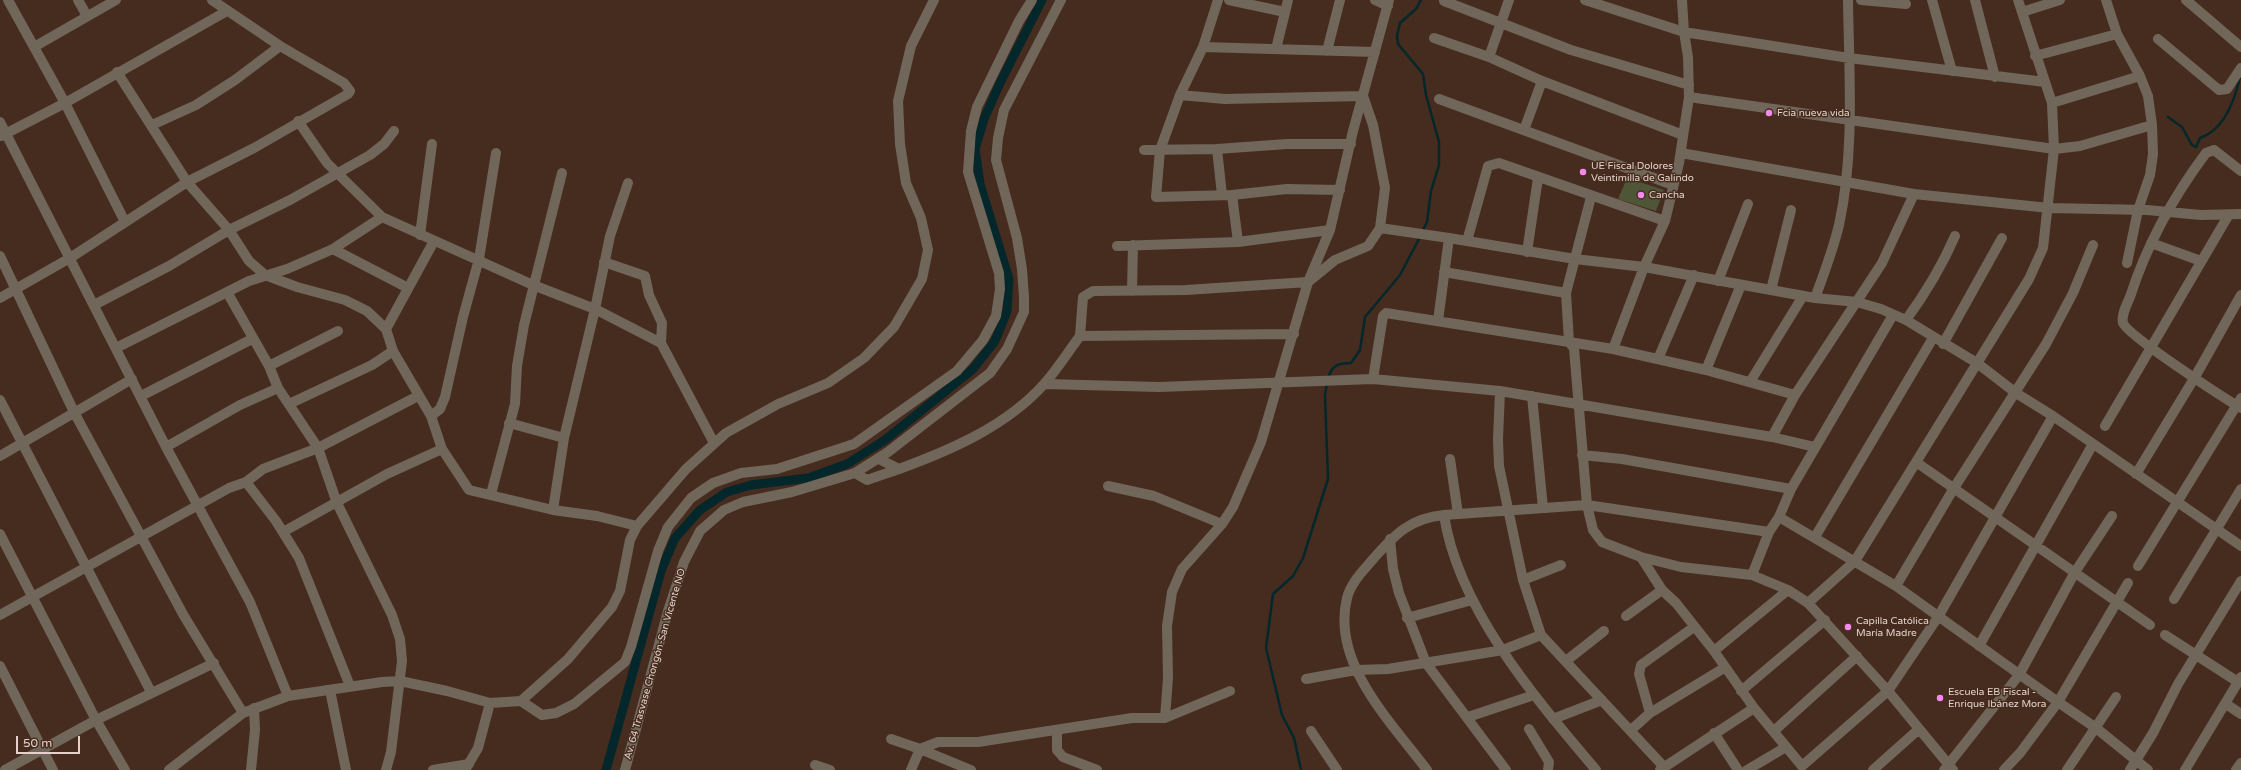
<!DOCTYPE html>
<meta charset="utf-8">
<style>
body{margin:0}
#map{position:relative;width:2241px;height:770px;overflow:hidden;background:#462c1e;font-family:"Varela Round",sans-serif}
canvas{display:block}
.scale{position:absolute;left:16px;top:736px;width:64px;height:18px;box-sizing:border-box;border:2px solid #e4d2ca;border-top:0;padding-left:5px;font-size:12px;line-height:14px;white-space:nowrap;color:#e4d2ca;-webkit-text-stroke:3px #462c1e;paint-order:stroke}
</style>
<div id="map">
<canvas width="2241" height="770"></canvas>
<div class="scale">50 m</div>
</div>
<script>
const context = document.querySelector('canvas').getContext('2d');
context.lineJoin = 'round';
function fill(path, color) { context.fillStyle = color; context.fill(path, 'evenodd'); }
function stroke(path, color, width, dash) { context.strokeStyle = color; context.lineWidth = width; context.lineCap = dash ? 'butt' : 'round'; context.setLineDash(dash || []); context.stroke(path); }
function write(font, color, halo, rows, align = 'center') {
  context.font = font + ' "Varela Round",sans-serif'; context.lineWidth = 3; context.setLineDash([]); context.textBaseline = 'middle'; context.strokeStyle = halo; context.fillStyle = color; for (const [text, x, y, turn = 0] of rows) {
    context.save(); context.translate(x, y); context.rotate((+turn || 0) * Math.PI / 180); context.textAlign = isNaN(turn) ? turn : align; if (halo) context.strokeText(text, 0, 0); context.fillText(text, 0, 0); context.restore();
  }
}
const green = new Path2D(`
 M1627 178 1664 190 1656 211 1618 199Z`);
const stream = new Path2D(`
 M1421 0 1416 9 1400 23 1397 36 1398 44 1423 74 1426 95 1439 142V165L1431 191 1427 222 1422 232
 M2168 117 2182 127 2192 145 2196 147 2200 138C2224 130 2235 99 2240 77
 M1328 378C1332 365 1339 363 1351 363L1360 350 1365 317 1400 275 1420 237
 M1301 770 1294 738 1282 715 1266 648 1273 594 1293 576 1303 558 1328 479 1325 395 1327 383`);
const canal = new Path2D(`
 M606 770 661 571 675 538 700 510 727 492 751 485 808 478 847 464 885 440 973 369 995 341 1007 311 1009 279 980 184 975 149 984 119 1000 83 1042 0`);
const minor = new Path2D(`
 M8 0 65 103 125 222
 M78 0 87 16
 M934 0 911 46 898 101 900 144 906 183 921 218 928 250 922 279 894 327 864 358 828 383 778 404 726 433 686 469 637 526 630 540 620 591 612 607 568 659 521 701 542 715 556 713 574 704 625 662 631 647 658 551 668 527 691 498 713 483 741 473 777 469 854 444 957 371 983 340 996 316 1000 289 999 273 968 172 971 131 977 107 1019 21 1032 0
 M1218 0 1203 47 1180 95 1160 150 1156 197 1232 195 1287 189 1340 190
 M1229 0 1285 12
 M1375 0 1388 6
 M1585 0 1684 32 1849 58 2045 82
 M1861 0 1906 4
 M1932 0 1952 71
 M1975 0 1995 77
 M2106 0 2117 34 2140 76 2148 96 2152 125 2153 154 2150 175 2138 210 2127 263
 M2186 0 2241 47
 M1444 1 1571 50 1689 85
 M2022 12 2060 0
 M1434 38 1489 57 1542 81 1683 135
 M2158 39 2219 90 2227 89 2241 68
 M34 47 116 0
 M1203 47 1375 52
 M1276 49 1288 0
 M1327 51 1340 0
 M2035 56 2117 34
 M1489 57 1509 0
 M117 72 187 182 229 230 249 261 265 275 297 287 345 300 367 311 386 329 393 351 431 416 442 449 469 490 553 510 597 516 637 526
 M1689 97 2054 149 2080 146 2152 125
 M1439 99 1673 185
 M2052 103 2140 76
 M298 121 327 163 382 217 533 285 595 309 661 343 714 443
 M0 122 166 447 250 602 288 696
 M152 125 196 105 235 80 280 46
 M1524 130 1542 81
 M1 136 65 103 227 11
 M1217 149 1222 195
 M1144 150 1217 149 1287 144H1351
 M1681 153 1914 194 2049 208 2147 210 2201 215 2241 214
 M2241 171 2214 150 2206 153C2173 197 2147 244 2130 297 2127 304 2121 315 2123 323 2127 335 2224 398 2241 408
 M1232 195 1238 242
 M1591 197 1566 293 1569 342 1574 348 1587 505 1593 530 1602 542 1641 557 1681 567 1752 575 1788 590 1808 603 1888 691 1953 770
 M1380 228 1449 238
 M420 235 432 144
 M1467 241 1488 166 1499 163 1665 221
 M2151 243 2201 261
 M1117 246 1238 242 1330 230
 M333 249 408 288
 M1527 252 1538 178
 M0 256 74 412 184 616 243 713
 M604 262 645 276 649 295 662 323 661 343
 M1444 272 1566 293
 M1718 281 1748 204
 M1771 290 1791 210
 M1132 291 1133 245
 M227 292 269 366 278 388 318 448 337 503 392 615 400 639 402 661 391 752 386 770
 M0 298 70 258 187 182 254 148 348 94 350 91 344 83 280 46 212 0
 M1815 298C1824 274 1833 250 1839 225 1855 152 1849 74 1848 0
 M94 305 169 266 229 230 290 200 370 155 384 144 394 131
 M1906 320C1925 294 1942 266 1955 236
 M1438 321 1449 238 1575 259 1644 267 1815 298 1857 302 1881 309 1906 320 1977 363 2016 393 2053 416 2241 546
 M386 329 434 241
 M1080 336 1083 297 1093 291 1186 290 1308 282 1335 260 1368 246 1380 228 1385 188 1373 125 1363 96 1225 99 1180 95
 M1943 344 2002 238
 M116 348 249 281 287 269 333 249 382 217
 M1613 349 1644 267 1665 221 1679 163 1689 97 1688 57 1684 32 1682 0
 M1658 359 1694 275
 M269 366 338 331
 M1706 370 1741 285
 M1373 379 1383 316 1386 313 1613 349 1706 370 1795 395
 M1750 382 1803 296
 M1045 384 1159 387 1373 379 1500 391 1772 437 1815 447
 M1500 391 1498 439 1499 466 1523 580 1541 635 1664 767
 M141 396 252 339
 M1532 396 1543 508
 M0 400 151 692
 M289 404 372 365 393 351
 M431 416 440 409 445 397 463 317 479 259 496 153
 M509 423 564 438
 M2105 426 2228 216
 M1772 437 1795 395 1882 263 1914 194
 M166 447 240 405 278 388
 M1582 455 1622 459 1791 489
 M0 456 132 379
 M879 459 899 469C951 450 1007 426 1045 383 1058 368 1068 352 1080 336L1294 334
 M1450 459 1458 514
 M1916 462 2150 625
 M855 473 867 480 899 469
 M2136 474 2195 377 2241 295
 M246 482 276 521 299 558 350 686
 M1108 486 1154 496 1222 524
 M491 494 515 404 517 366 524 325 562 173
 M553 510 564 438 595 309 610 236 628 183
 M1444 515 1587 505 1769 532
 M1779 517 1896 586 2058 702 2128 583
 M283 532 387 474 442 449
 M0 534 96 720 125 770
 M1815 537 1933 338
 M1390 539 1393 569 1399 593 1426 663 1506 770
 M1641 557 1662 590 1676 603 1714 651 1754 708 1802 766 1888 691 1938 617 2053 416
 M2138 566 2241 398
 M1752 575 1769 532 1779 517 1791 489 1893 315
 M1523 580 1561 565
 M1896 586 1954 488 2046 344 2073 293 2093 245
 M2174 599 2241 489
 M1808 603 1855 561 2029 279 2043 248 2054 149 2052 103 2018 0
 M0 615 229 488 246 482 263 469 318 448 418 396
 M1626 616 1662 590
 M1407 618 1472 600
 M2165 635 2238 682
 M1979 646 2093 444
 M1714 651 1788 590
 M1566 661 1604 631
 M0 666 53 770
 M1306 679 1356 670 1388 669 1503 650 1541 635
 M330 690 346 770
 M1741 691 1825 620
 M2226 704 2241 714
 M1650 713 1639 674 1641 665 1694 627
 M1468 717 1534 695
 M1165 718 1168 678 1167 626 1172 592 1182 569 1222 524 1233 507 1261 442 1308 282 1330 230 1353 131 1389 0
 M1553 719 1602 700
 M1529 729 1549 762 1548 770
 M1057 730V750L1063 757 1097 770
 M1631 730 1650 713 1724 668
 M1775 730 1857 656
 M1311 731 1337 770
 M1714 733 1738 770
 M891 739 920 749 938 742H978L1132 718H1165L1230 691
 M815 765 830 770
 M5 770 96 720 214 663
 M169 770 243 713 288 696 382 682 400 681 447 691 490 703 521 701
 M251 770 255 730 254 708
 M433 770 469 764
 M465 770 478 748 490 703
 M625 770 668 611 684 562 700 531 724 510 743 502 792 492 855 473 888 452 990 373 1007 349 1024 312V297L1022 269 1017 238 996 160 998 138 1004 110 1061 0
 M911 770 920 749 971 770
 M1427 770C1391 722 1331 663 1347 598 1351 582 1364 570 1374 558 1395 534 1411 518 1444 515 1458 609 1536 699 1596 770
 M1660 770 1754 708
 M1747 770 1786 747
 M1873 770 1919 729
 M1944 770 2019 675 2075 572 2112 516
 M2004 770 2020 753 2058 702 2096 728 2148 770
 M2067 770 2116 697
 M2130 770 2153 733 2178 684 2241 581
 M2185 770 2241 677
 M2236 770 2241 763`);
const markers = [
 [1769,113,4,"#f589ef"],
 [1583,172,4,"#f589ef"],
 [1641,195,4,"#f589ef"],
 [1848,627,4,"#f589ef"],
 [1940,698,4,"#f589ef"]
];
const poiNames = [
 ["Fcia nueva vida",1777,113],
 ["UE Fiscal Dolores",1591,166],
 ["Veintimilla de Galindo",1591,178],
 ["Cancha",1649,195],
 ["Capilla Católica",1856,621],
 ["María Madre",1856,633],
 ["Escuela EB Fiscal -",1948,692],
 ["Enrique Ibánez Mora",1948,704]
];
const streetNames = [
 ["Av. 64 Trasvase Chongón-San Vicente NO",655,664,-74]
];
fill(green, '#4f5637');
stroke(stream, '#03272a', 2.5);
stroke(canal, '#03272a', 9);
stroke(minor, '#71665a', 10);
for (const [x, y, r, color] of markers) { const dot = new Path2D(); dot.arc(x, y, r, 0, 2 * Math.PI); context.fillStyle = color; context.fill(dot); stroke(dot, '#462c1e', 1.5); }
write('10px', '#e4d2ca', '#462c1e', poiNames, 'left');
write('10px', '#e4d2ca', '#462c1e', streetNames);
</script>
